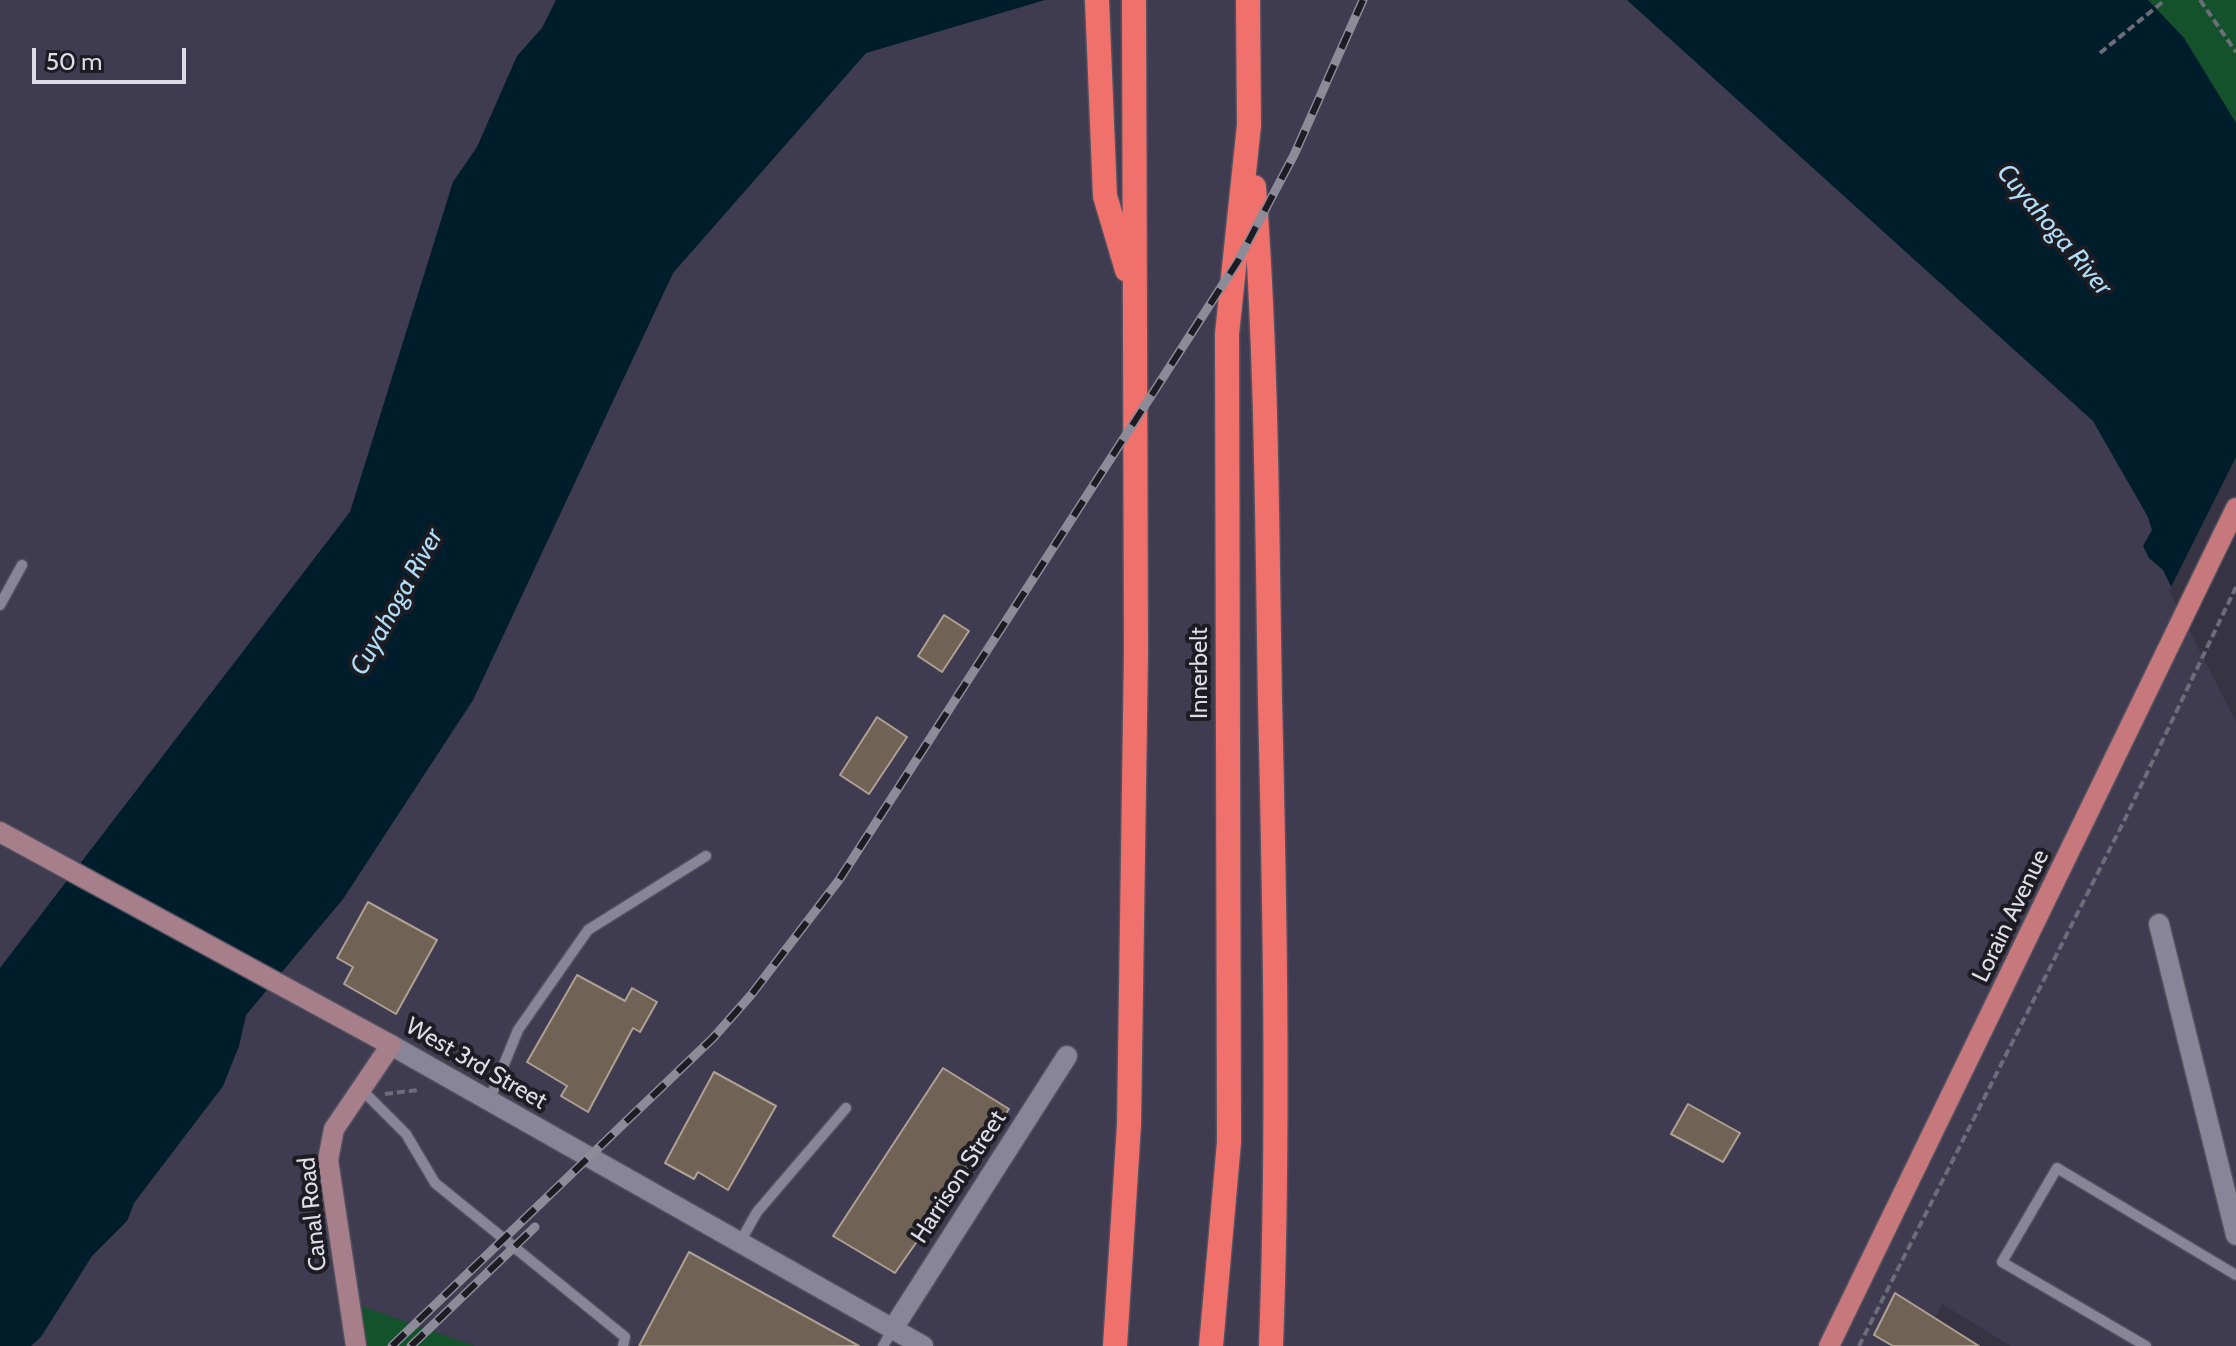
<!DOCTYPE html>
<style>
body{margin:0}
#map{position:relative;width:2236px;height:1346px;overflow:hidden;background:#363443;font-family:Cabin,sans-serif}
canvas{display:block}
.scale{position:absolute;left:32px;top:48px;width:154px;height:36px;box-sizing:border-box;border:4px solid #dedde7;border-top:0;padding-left:10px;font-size:24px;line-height:28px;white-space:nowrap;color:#dedde7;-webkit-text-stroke:6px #1d1c23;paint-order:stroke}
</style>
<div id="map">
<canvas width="2236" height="1346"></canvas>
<div class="scale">50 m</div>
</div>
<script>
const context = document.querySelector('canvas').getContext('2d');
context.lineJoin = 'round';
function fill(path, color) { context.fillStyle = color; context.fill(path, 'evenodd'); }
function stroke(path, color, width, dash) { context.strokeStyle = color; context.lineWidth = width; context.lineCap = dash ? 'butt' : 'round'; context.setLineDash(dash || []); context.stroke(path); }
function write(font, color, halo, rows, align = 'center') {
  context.font = font + ' Cabin,sans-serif'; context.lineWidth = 8; context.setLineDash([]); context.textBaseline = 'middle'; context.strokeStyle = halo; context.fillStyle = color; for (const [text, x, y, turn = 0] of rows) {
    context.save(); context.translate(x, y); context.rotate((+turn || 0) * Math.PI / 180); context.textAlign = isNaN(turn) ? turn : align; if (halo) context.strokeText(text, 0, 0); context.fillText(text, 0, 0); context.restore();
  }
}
const built = new Path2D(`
 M0 0H556L542 28 517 56 477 147 453 182 350 512 0 968Z
 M1045 0H1627L2093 421 2148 517 2152 530 2149 558 2163 570 2236 718V1346H2011L1942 1304 1920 1346H475L349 1302 356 1346H31L41 1336 92 1256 127 1221 134 1203 223 1086 239 1046 246 1015 343 899 473 700 673 273 866 53Z`);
const green = new Path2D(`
 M2148 0H2236V123L2184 38Z
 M349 1302 475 1346H356Z`);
const water = new Path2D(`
 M556 0H1045L866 53 673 273 473 700 343 899 246 1015 239 1046 223 1086 134 1203 127 1221 92 1256 41 1337 31 1346H0V968L350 512 453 182 477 147 517 56 542 28Z
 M1627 0H2148L2184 38 2236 123V718L2163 570 2149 558 2143 546 2152 530 2148 517 2093 421Z`);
const pier = new Path2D(`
 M2236 457V722L2169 591Z`);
const building = new Path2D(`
 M944 615 969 631 942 672 918 656Z
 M877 717 907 737 869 794 840 775Z
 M368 902 437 940 396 1014 344 984 353 967 337 958Z
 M577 975 625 1001 632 988 657 1002 640 1032 633 1028 588 1112 561 1096 567 1086 527 1062Z
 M943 1068 1009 1109 895 1273 833 1236Z
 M714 1072 776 1106 728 1190 698 1172 694 1179 665 1163Z
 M1688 1104 1740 1133 1723 1162 1671 1134Z
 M689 1252 859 1346H639Z
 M1895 1293 1979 1346H1893L1874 1335Z`);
const path = new Path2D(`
 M2200 0 2236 52
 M2100 53 2165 0
 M385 1094 418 1090
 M1859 1346 2124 821 2236 587`);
const lane = new Path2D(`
 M0 605 22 565
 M361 1089 406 1134 435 1183 625 1337 623 1346
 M489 1101 518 1030 588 930 706 856
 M740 1242 757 1212 846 1108
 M883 1346 893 1329
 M2146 1346 2002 1262 2057 1168 2236 1275`);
const street = new Path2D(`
 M2159 924 2236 1235
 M391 1045 923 1346
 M894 1327 1067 1056`);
const secondary = new Path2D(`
 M0 832 391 1045 334 1129 328 1160 356 1346`);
const primary = new Path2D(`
 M1829 1346 2236 508`);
const highway = new Path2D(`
 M1097 0 1105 196 1127 270
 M1254 187C1267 358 1267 529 1270 700 1275 915 1279 1131 1271 1346
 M1115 1346 1129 1125 1136 652 1134 0
 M1211 1346 1229 1142 1227 334 1249 125 1248 0`);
const rail = new Path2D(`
 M392 1346 713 1038 751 995 839 880 1238 261 1294 155 1363 0
 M411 1346 535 1227`);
const streetNames = [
 ["Innerbelt",1200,673,-90],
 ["Lorain Avenue",2011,916,-64],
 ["West 3rd Street",476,1064,30],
 ["Harrison Street",959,1177,-57],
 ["Canal Road",313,1214,-96]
];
const waterNames = [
 ["Cuyahoga River",2054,230,50],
 ["Cuyahoga River",397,602,-61]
];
fill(built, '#3f3c51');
fill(green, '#14522b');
fill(water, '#001d2c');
fill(pier, '#363443');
fill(building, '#706356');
stroke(building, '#aea092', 2);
stroke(lane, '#53515e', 13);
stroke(street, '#53515e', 23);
stroke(secondary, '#53515e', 23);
stroke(primary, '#53515e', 23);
stroke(highway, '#53515e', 27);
stroke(path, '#6d6c79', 4, [8, 4]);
stroke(lane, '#878597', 10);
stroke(street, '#878597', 20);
stroke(secondary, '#a67f8a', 20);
stroke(primary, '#c6787d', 20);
stroke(highway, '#f0706b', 24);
stroke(rail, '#8d8b98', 9);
stroke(rail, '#1d1c23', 6, [18]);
write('24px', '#dedde7', '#1d1c23', streetNames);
write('italic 26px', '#afdcf7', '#1d1c23', waterNames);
</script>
